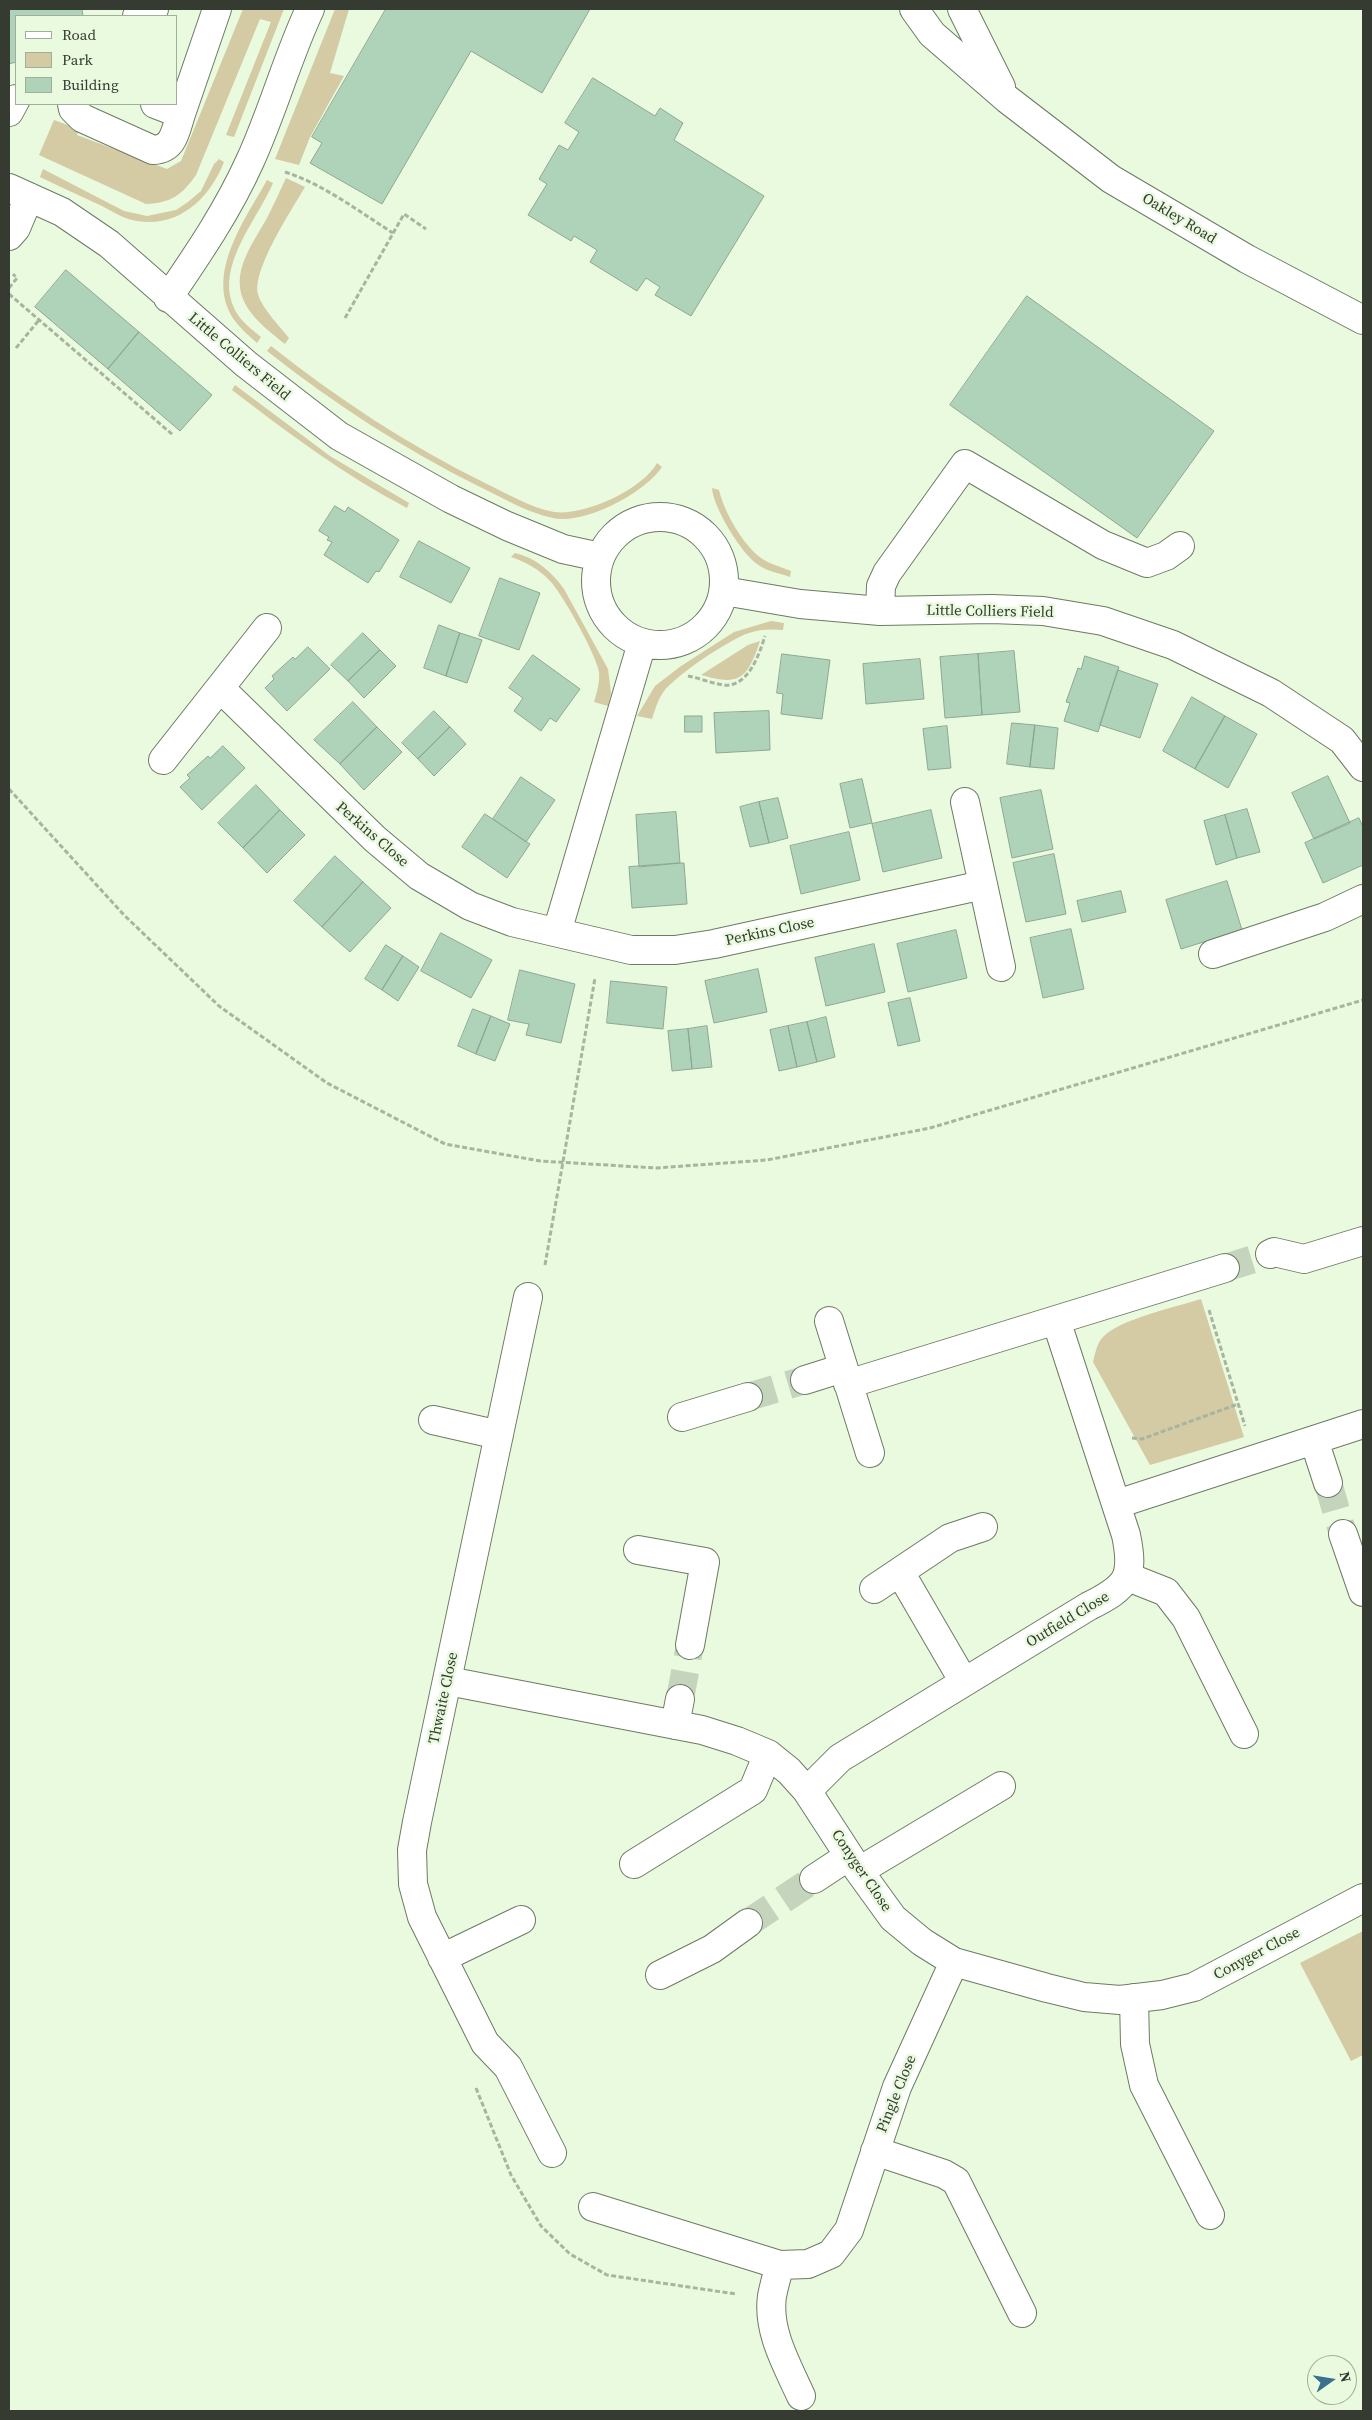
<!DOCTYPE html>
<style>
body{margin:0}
#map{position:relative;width:1372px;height:2420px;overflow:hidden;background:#e9fadf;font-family:"Source Serif 4",serif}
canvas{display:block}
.frame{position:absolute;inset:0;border:10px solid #353b31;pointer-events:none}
.legend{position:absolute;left:15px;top:15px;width:162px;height:90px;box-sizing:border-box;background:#e9fadf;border:1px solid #a1ae99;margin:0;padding:6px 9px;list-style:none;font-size:15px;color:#353b31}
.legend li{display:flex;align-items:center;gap:10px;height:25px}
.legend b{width:25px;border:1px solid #a1ae99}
.north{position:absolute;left:1307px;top:2355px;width:50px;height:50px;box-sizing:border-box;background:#e9fadf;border:1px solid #a1ae99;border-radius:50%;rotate:77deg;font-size:14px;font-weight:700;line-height:20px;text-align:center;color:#353b31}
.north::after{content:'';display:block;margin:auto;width:18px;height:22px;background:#3a718c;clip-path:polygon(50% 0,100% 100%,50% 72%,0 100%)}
</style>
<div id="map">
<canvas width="1372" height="2420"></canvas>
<div class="frame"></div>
<ul class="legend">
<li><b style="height:6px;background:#fff"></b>Road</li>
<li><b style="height:14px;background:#d4caa4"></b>Park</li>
<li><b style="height:14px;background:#aed3b8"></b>Building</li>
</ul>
<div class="north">N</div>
</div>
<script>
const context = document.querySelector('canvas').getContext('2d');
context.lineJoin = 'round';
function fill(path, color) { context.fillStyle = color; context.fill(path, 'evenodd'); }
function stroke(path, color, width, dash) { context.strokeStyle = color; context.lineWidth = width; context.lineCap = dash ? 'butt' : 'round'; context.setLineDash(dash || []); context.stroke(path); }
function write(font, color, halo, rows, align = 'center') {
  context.font = font + ' "Source Serif 4",serif'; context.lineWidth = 5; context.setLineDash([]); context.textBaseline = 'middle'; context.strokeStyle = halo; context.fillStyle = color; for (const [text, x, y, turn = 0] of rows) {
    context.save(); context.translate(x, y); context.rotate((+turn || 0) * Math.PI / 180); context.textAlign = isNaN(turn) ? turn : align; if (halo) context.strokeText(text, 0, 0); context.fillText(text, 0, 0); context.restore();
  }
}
const green = new Path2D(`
 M243 9H284L234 137 226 135 271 22 260 19 196 175C182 195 171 203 146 204L39 155 54 120 79 129 77 135 167 169 181 161Z
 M335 9H349L330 73 344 76 310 137 299 165 275 159Z
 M219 159 224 162C210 198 179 228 137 221 124 219 113 212 102 206 81 196 60 187 40 177L43 169 124 211 147 216 176 210 188 202 201 191 214 164Z
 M286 178 305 187C292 209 252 270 258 294 261 307 281 328 289 338L285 344C271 333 250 317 243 299 231 269 255 241 268 216 274 204 280 191 286 178Z
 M267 180 273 183C256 223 207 275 241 319 247 326 254 331 261 337L257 343C249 336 241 329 235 321 203 276 245 220 267 180Z
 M271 346C338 399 408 445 485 483 506 493 531 508 554 512 584 516 642 490 657 463L662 467C645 493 584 525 553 518 528 513 503 498 480 487 404 449 334 404 267 351Z
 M235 385 330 456 409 503 407 508C344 475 288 433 232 390Z
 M712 488 719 490C724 511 740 539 756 554 765 563 779 566 791 571L790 577C779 573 766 571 757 564 741 553 713 507 712 488Z
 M515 553C536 558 552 572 564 589L608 669 611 693 608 706 594 702C597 692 600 682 599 672 597 656 562 593 550 581 539 569 526 562 511 557Z
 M771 621 784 623 783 630C772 629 760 629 749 633 728 640 678 674 664 691 658 699 655 710 652 719L637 716 655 686 681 666 734 632Z
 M760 641C747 680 739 686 701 675L748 645Z
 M1201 1299 1244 1437 1150 1465 1093 1362C1095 1354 1097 1343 1103 1337 1120 1319 1176 1307 1201 1299Z
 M1363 1931V2055L1351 2061 1300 1963Z`);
const building = new Path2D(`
 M9 9H82L83 16H16V62L9 64Z
 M386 9H590L542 93 471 51 382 204 310 163 322 143 312 137Z
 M593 78 655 116 660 108 683 123 674 140 764 196 691 316 655 295 660 287 646 278 637 291 590 262 597 250 574 236 571 241 528 215 547 184 539 179 559 145 568 150 579 132 565 123Z
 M66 270 139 332 108 369 35 307Z
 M1027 296 1214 431 1137 538 950 405Z
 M139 332 212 395 180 431 108 369Z
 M335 506 345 512 348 507 399 540 379 572 376 571 368 583 324 555 332 542 327 540 329 537 319 531Z
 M419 541 470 568 451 603 400 577Z
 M500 578 540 593 519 650 479 636Z
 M439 625 460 633 446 676 424 668Z
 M363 633 380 650 348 681 331 665Z
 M460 633 482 640 467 683 446 676Z
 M308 647 330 669 287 711 265 688 274 679 272 676 293 657 295 659Z
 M380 650 396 666 364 698 348 681Z
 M1014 651 1020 712 982 715 978 654Z
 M782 654 830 660 822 719 781 714 783 694 777 693Z
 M978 654 982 715 945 718 940 657Z
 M533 655 580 689 556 722 550 718 541 731 514 711 523 698 509 688Z
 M1085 656 1119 667 1098 732 1064 721 1070 703 1066 702 1078 668 1081 669Z
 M920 659 924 699 866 704 863 664Z
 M1118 670 1158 684 1140 738 1100 725Z
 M1192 697 1225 716 1195 769 1163 751Z
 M353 702 377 727 340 764 314 740Z
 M434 711 450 727 418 759 402 743Z
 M769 711 770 750 716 753 714 713Z
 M685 716H702V732H685Z
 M1225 716 1257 734 1228 788 1195 769Z
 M1012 723 1035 725 1030 767 1007 764Z
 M1035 725 1058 728 1054 769 1030 767Z
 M947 726 951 768 928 770 923 729Z
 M377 727 402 752 364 790 340 764Z
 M450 727 466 744 434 776 418 759Z
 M223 746 245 768 202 810 180 787 190 778 187 775 208 756 210 758Z
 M1328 776 1350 823 1314 839 1292 793Z
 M521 777 555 800 526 842 493 819Z
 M862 779 872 823 850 828 840 784Z
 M256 785 280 810 243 848 218 823Z
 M1041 790 1053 849 1012 858 1000 798Z
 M778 798 788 838 769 843 759 802Z
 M759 802 769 843 750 847 740 807Z
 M1247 809 1260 852 1237 858 1225 815Z
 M280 810 305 835 267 873 243 848Z
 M931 810 942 858 883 872 872 824Z
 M676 812 680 863 639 867 636 815Z
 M485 814 530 844 507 878 462 847Z
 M1225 815 1237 858 1216 865 1204 821Z
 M1359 818 1363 827V865L1323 883 1305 843Z
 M849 832 860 880 801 894 790 846Z
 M1054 854 1066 914 1026 922 1013 863Z
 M335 856 363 882 322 927 294 901Z
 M680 863H684L687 904 632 908 629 867Z
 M1227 881 1242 930 1181 949 1166 900Z
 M363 882 391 908 350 952 322 927Z
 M1121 891 1126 912 1082 922 1077 901Z
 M1071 929 1084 989 1043 998 1030 938Z
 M956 930 967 978 908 992 897 944Z
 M441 933 492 960 471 998 421 971Z
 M874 944 885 992 826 1006 815 958Z
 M386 945 403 956 382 990 365 979Z
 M403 956 419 967 398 1001 382 990Z
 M758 969 767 1012 714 1023 705 981Z
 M520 970 575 984 561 1043 526 1035 529 1024 508 1020Z
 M611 981 667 987 663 1029 607 1023Z
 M910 998 920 1041 898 1046 888 1003Z
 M473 1009 491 1016 476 1054 458 1046Z
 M491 1016 510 1024 495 1061 476 1054Z
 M826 1017 835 1057 817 1062 807 1022Z
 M807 1022 817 1062 797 1067 788 1026Z
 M707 1026 712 1067 692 1069 688 1029Z
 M788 1026 797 1067 779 1071 770 1030Z
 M688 1029 692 1069 672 1071 668 1031Z`);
const minorTunnel = new Path2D(`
 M1225 1268 1270 1254
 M748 1397 805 1380
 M1328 1483 1343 1534
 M680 1699 690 1645
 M748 1923 814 1879`);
const path = new Path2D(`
 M285 172C325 185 358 211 393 233
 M9 288 17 278 13 274
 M9 294 173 435
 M345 318 404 214 426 229
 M16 348 39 320
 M688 676C699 678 711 683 723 685 748 688 759 655 765 636
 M9 789 124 915 219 1006 327 1083 445 1144 540 1161 656 1168 767 1160 930 1128 1363 1000
 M545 1265 595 978
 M1209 1310 1245 1426
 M1132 1438 1142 1439 1238 1404
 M476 2088 511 2175 541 2226 570 2254 607 2275 736 2294`);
const minor = new Path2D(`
 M137 16 154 9
 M72 104 73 109 82 118 153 150C174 149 175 132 181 114
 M155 104 181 114 217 9
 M9 112 16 99
 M9 188 62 212 109 244 246 364 339 436 451 499 507 526 563 549 600 557
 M9 236 16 228 29 197
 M168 298C198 254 228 210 250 161 273 111 287 58 310 9
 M596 581a64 64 0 1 1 128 0a64 64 0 1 1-128 0Z
 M724 591 800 604 880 611 992 609 1043 611 1103 621 1173 645 1271 693 1342 740 1363 767
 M880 611 881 586 887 573 965 464 1103 545 1147 563 1166 556 1180 546
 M220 688 375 839 419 876 470 906 512 922 631 950H675L714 944 983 885
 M163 760 267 628
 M965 802 1001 967
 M557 932 642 643
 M1213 954 1325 917 1363 899
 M1270 1254 1274 1252 1304 1259 1363 1241
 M528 1297 417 1822 412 1850 413 1884 422 1917 485 2043 508 2067 552 2153
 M829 1321 870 1453
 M805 1380 843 1368
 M848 1384 1225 1268
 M682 1417 748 1397
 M433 1420 499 1435
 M1314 1440 1328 1483
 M1117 1504 1363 1424
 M1343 1534 1363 1592
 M638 1550 705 1562 690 1645
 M900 1572 964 1682
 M1128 1577 1166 1592 1186 1618 1244 1734
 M874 1589 950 1538 983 1527
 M448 1681 702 1730 737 1741 768 1754 789 1771 807 1791 859 1871 893 1918 922 1942 954 1962 1047 1988 1084 1997 1120 2000 1162 1995 1194 1987 1363 1898
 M675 1725 680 1699
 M807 1791 840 1758 1089 1606C1127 1587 1135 1578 1126 1535L1056 1320
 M634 1864 753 1790 768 1754
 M859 1871 1001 1786
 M814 1879 849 1856
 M442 1958 521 1920
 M660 1975 712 1949 748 1923
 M1134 1998 1135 2044 1144 2085 1210 2215
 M875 2151 944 2174 956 2181 1022 2313
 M593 2207 780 2265 808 2264 831 2254 849 2230 897 2087 954 1962
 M780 2265C777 2275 774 2286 772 2296 767 2331 787 2365 801 2396`);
const major = new Path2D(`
 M914 9 932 34 1007 99 1111 179 1247 259 1363 320
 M962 9 1001 87`);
const streetNames = [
 ["Oakley Road",1179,219,31],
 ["Little Colliers Field",239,357,40],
 ["Little Colliers Field",990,612,1],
 ["Perkins Close",372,835,41],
 ["Perkins Close",770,932,-12],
 ["Outfield Close",1068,1620,-31],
 ["Thwaite Close",444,1698,-78],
 ["Conyger Close",861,1871,56],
 ["Conyger Close",1257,1954,-28],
 ["Pingle Close",897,2094,-68]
];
fill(green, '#d4caa4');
fill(building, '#aed3b8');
stroke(building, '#8ea794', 1);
stroke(minorTunnel, '#c5d4bc', 28, [28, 14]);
stroke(minor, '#6c7b63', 30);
stroke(major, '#6c7b63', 30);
stroke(path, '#a7b49f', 3, [5, 2.5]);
stroke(minor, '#fff', 28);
stroke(major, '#fff', 28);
write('15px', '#353b31', '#e9fadf', streetNames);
</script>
